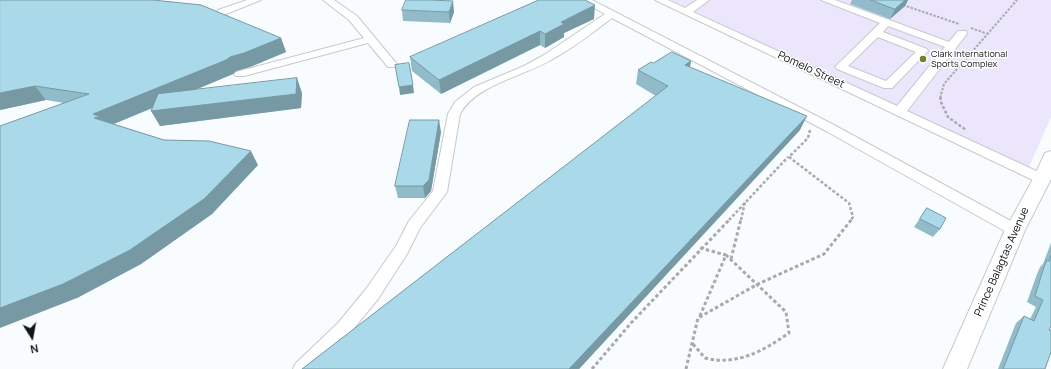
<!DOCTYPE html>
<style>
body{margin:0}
#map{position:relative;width:1051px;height:369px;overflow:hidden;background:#f9fcff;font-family:Manrope,sans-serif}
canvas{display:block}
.north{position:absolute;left:12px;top:317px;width:40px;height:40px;-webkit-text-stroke:3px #fff;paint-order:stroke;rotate:169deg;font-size:11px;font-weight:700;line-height:16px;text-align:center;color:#121415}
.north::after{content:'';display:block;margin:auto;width:14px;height:18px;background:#121415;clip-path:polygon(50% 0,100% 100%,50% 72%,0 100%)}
</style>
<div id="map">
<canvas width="1051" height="369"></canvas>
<div class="north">N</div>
</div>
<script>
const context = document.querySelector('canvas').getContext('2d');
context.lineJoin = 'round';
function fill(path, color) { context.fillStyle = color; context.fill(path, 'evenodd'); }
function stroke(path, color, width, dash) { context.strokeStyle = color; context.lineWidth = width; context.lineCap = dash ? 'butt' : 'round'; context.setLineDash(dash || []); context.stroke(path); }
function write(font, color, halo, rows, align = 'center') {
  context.font = font + ' Manrope,sans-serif'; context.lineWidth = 3; context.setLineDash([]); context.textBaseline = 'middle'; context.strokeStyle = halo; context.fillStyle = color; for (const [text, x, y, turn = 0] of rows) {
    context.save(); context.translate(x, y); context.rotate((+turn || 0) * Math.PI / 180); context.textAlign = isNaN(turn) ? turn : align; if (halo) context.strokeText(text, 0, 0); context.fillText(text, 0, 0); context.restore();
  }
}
const green = new Path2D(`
 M671 0H1051V117L1028 169Z`);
const pathFar2 = new Path2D(`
 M903 5 959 24
 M971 28 988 34
 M940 98 944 84 1017 0`);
const pathFar1 = new Path2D(`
 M941 97 940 100 948 117 966 130
 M810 130 808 138 789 157 849 203 853 217 851 220
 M729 220 788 157
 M741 220 745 202`);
const path = new Path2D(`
 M700 248 726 255
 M731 259 741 219
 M693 344 705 358C737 366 763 351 789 333L786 312 726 255 699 318
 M592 369 631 323 730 219
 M686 369 698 318 758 284 824 254 852 219`);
const minor = new Path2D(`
 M247 0H261L226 14 222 15 217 12 218 10Z
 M323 0H334L357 16 396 63 398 65 396 67H388L368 43 244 76H236L234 74 236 72 364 38 349 20Z
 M580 0H592L834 125 1020 226 1023 230 1020 234 1015 236 1010 234 826 131 612 18C592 33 573 48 551 60 524 76 475 85 460 114L447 192 420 228 407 254 378 299 350 333 315 369H293L296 363 338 323 366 289 396 246 409 221 433 191 448 114 455 102 474 87 524 66 544 55 605 14Z
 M655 0H668L685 8 697 0H709L693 12 897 106 945 47 888 26 883 32 927 49 928 51 892 88H884L837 69 835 67 880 23 821 0H835L949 42 958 31H966L967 33 966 35 907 111 1047 176 1049 179 1047 182 1042 184 1037 182ZM878 37 916 52 886 81 848 66Z`);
const major = new Path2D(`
 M1051 151V179L1025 230 967 369H943L1005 230 1033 179 1045 153Z`);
const wall = new Path2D(`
 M0 0 281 38 286 52 250 67 236 71 233 74 195 90 302 93 301 108 160 126 153 108 114 124 164 140 258 165 212 214 141 264 77 298 64 103 46 100 0 110Z
 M852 0H908L905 6 890 19 850 4Z
 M402 10 454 12 450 23 403 21Z
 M594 19 564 33V37L545 48 540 45 441 94 412 71 410 57Z
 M691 61 690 67 800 130 579 369H302L656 96 636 84 638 70 653 63Z
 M441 132 431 191 425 198H398L395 186Z
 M927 208 940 229 933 237 914 227Z
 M1051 243V326L1049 330 1045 369H998L1016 323 1024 316 1030 319 1036 307 1027 302 1037 274 1040 267 1043 264Z`);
const shadedWall = new Path2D(`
 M905 0H908L905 6 890 19 895 9Z
 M453 1 454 12 450 23 449 12Z
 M595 5 594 19 564 33V37L545 48V34L561 22Z
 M540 31V45L441 94 439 80Z
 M281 38 286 52 250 67 236 71 233 74 106 127 104 132 93 114 230 57Z
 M691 61 688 75 685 65Z
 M297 78 302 93 301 108 160 126 151 111Z
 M413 85 414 93 400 95 399 87Z
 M35 86 46 100 0 110V93Z
 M807 116 800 130 579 369H569Z
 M439 120 441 132 431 191 425 198 423 186Z
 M251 151 258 165 212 214 141 264 77 298 0 328V308Z`);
const building = new Path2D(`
 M0 0H153L201 5 281 38 244 53 230 57 226 60 93 114 100 117 94 118 164 140 209 141 251 151 204 199 130 250 63 284 0 308V126L89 94 35 86 0 93Z
 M406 0H430L453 1 449 12 402 10Z
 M539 0H585L595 5 561 22 564 24 545 34 540 31 439 80 410 57Z
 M871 0H905L895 9Z
 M672 52 691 61 685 65 807 116 569 369H302L668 86 638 70 651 62 653 63Z
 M409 63 413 85 399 87 395 65Z
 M297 78 296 94 151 111 158 94Z
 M410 120H439L429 180 423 186H395Z
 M927 208 946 218 940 229 920 219Z
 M1051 256V326L1049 330H1051V352L1045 369H1003L1024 316 1034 321 1043 300 1035 296 1044 267 1047 260 1049 261Z`);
const markers = [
 [923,59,4,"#72812f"]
];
const farPoinames = [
 ["Clark International",931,54],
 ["Sports Complex",931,64]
];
const streetNames = [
 ["Pomelo Street",811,70,25],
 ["Prince Balagtas Avenue",1002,262,-66]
];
fill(green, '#ebe6fc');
stroke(minor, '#c6cacd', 2);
stroke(major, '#c6cacd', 2);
stroke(pathFar2, '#a8abad', 2, [2.5, 1.5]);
stroke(pathFar1, '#a8abad', 2.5, [3, 2]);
stroke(path, '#a8abad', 3, [3.5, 2.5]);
fill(minor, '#fff');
fill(major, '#fff');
fill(wall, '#92bbc9');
fill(shadedWall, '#7799a4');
fill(building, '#aadaea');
stroke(building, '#7799a4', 1);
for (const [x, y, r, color] of markers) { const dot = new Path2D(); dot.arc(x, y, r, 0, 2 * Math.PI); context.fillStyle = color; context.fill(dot); stroke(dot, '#fff', 1.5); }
write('9px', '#121415', '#fff', farPoinames, 'left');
write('11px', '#121415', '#fff', streetNames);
</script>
